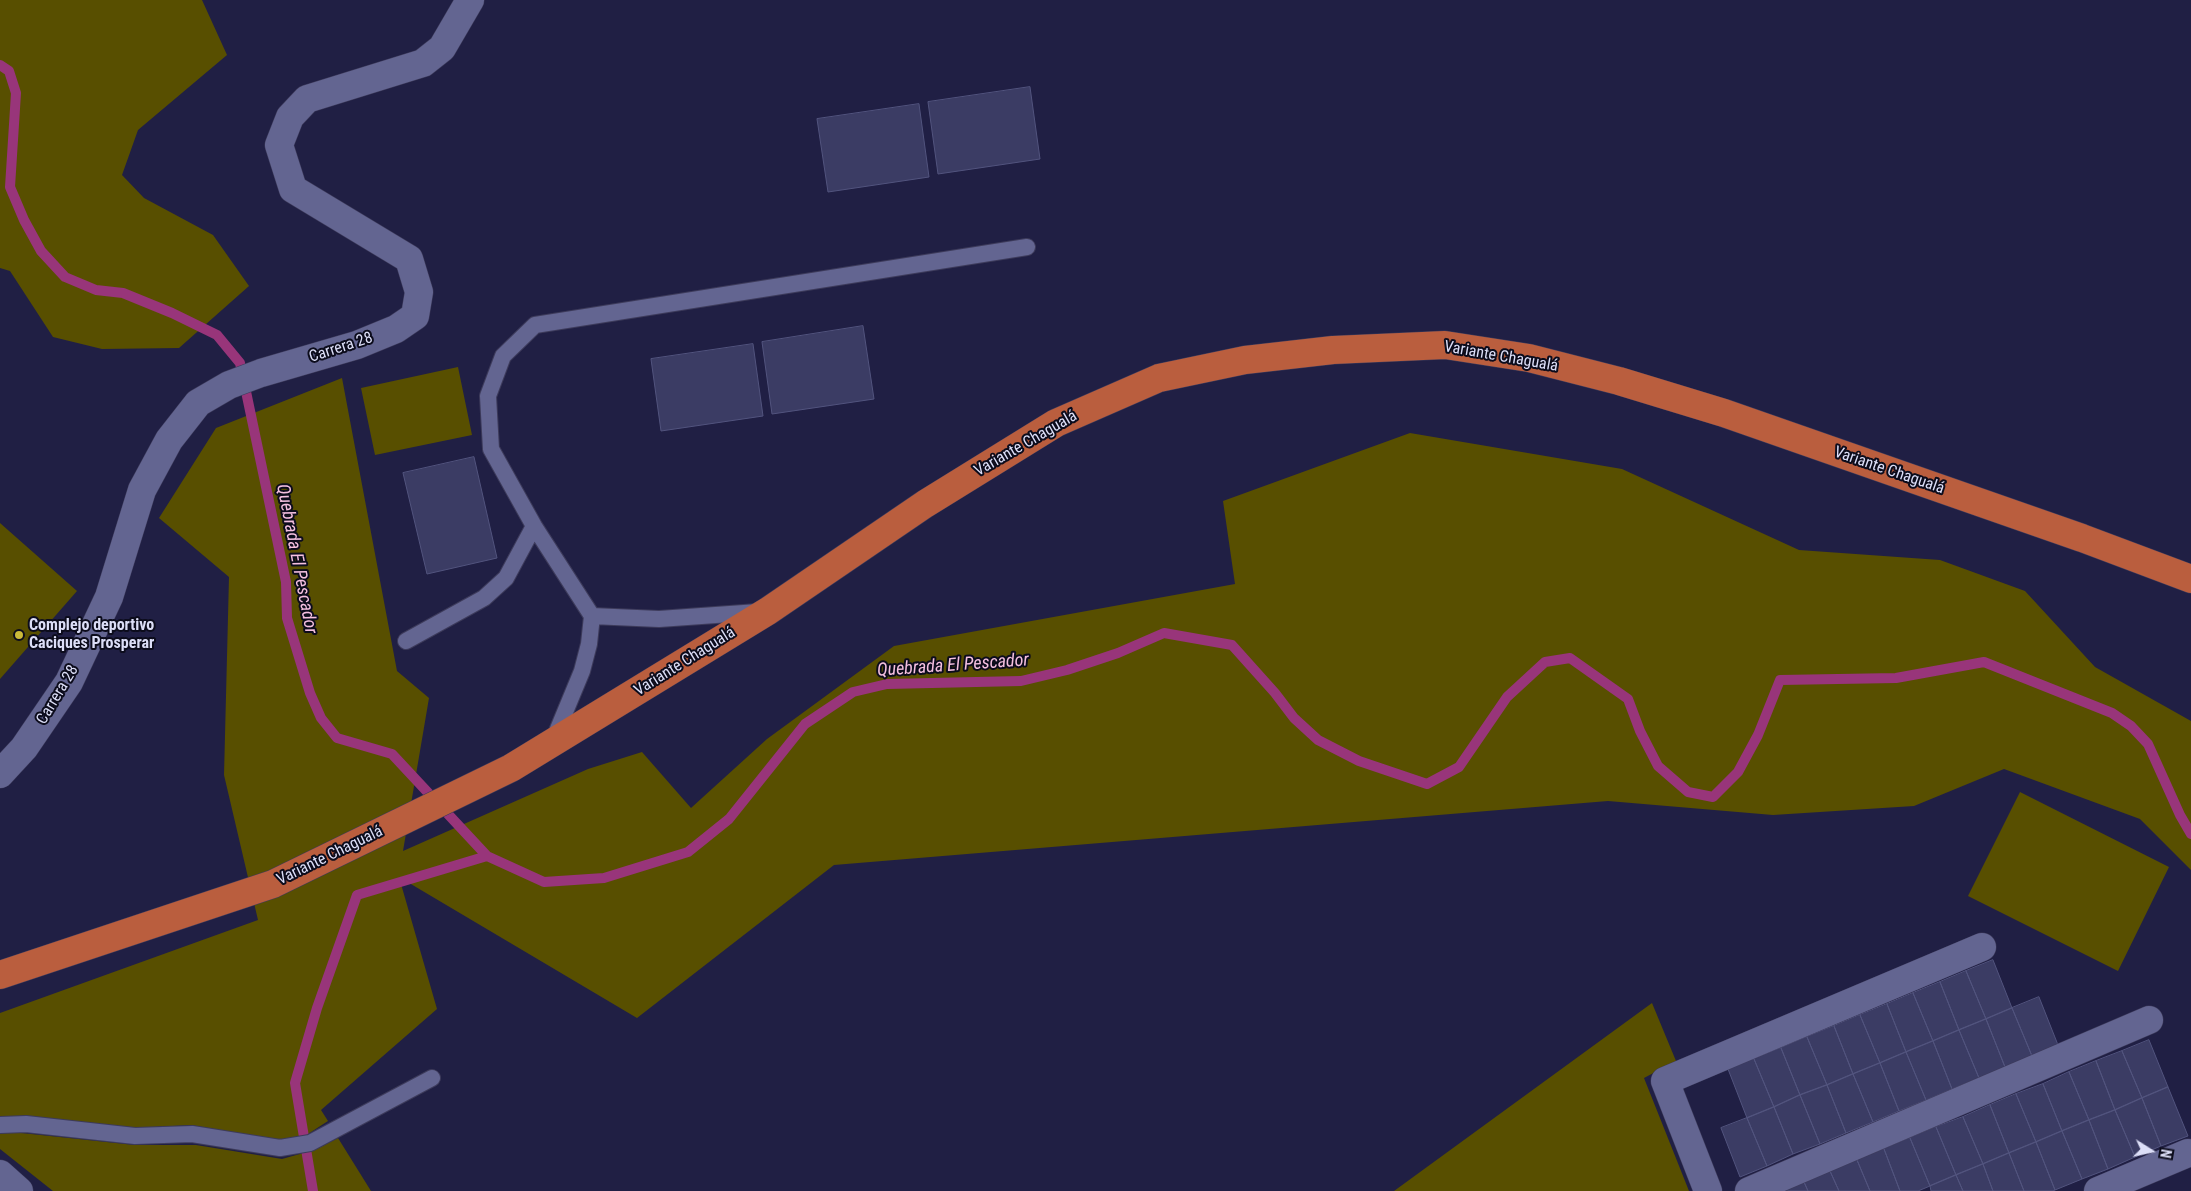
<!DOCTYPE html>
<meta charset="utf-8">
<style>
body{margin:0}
#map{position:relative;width:2191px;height:1191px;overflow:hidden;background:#201f44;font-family:"Roboto Condensed",sans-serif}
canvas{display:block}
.north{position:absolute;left:2126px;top:1126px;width:50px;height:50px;-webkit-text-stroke:4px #0c0c1c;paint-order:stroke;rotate:100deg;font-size:14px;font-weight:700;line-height:20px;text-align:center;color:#dcdef7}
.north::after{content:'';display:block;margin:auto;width:18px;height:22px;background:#dcdef7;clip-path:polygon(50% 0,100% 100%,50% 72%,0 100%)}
</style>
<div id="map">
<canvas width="2191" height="1191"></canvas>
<div class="north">N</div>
</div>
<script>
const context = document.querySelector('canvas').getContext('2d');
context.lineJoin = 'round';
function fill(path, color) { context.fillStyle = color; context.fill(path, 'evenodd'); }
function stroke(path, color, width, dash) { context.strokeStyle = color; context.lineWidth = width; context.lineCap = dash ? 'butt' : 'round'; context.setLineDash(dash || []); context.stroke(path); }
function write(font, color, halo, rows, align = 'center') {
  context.font = font + ' "Roboto Condensed",sans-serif'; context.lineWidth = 4; context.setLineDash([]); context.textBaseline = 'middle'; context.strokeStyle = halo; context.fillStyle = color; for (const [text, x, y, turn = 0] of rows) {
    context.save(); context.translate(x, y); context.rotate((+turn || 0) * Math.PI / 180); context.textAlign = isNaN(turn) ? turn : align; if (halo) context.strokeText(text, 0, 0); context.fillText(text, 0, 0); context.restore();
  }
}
const green = new Path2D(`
 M0 0H202L227 55 138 130 122 175 144 198 213 235 249 286 179 348 102 349 53 337 10 271 0 268Z
 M458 367 472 435 375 455 361 388Z
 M342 378 397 671 429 698 403 851 588 769 642 752 691 808 767 739 894 646 1235 584 1223 501 1410 433 1622 469 1799 550 1940 560 2025 591 2095 667 2191 721V870L2140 819 2004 769 1914 806 1773 815 1608 801 834 865 637 1018 399 877 437 1009 321 1110 328 1121 308 1134 279 1141 191 1125 138 1128 29 1117 0 1118V1013L258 920 224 775 229 577 159 518 216 428Z
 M0 523 77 591 0 679Z
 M2020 792 2169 867 2118 971 1968 896Z
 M1652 1003 1676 1061 1644 1078 1689 1191H1394Z
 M12 1132 135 1145H196L282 1159 314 1150 338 1138 371 1191H53L0 1149V1133Z`);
const stream = new Path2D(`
 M0 65 9 71 16 93 10 187 24 220 41 251 65 277 96 290 123 293 172 313 217 335 240 363 286 582 287 618 310 693 321 718 337 738 392 754 487 856 544 882 604 878 688 852 729 819 805 724 853 692 887 684 1021 681 1067 670 1118 653 1164 633 1232 645 1275 693 1294 718 1318 740 1359 761 1427 784 1459 767 1507 697 1545 662 1570 658 1628 699 1640 731 1658 766 1688 792 1713 797 1738 772 1758 735 1780 680 1896 678 1984 662 2112 713 2131 726 2148 744 2180 815 2191 834
 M313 1191 295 1083 317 1008 357 895 487 856`);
const building = new Path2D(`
 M1030 87 1040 159 938 174 928 102Z
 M919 104 929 177 828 192 817 119Z
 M863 326 874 399 772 414 762 342Z
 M753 344 763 416 661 431 651 359Z
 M474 457 497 558 427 574 403 473Z
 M1993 960 2012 1008 1986 1019 1966 971Z
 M1966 971 1986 1019 1959 1030 1940 982Z
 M1940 982 1959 1030 1933 1041 1913 993Z
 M1913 993 1933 1041 1906 1052 1887 1004Z
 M2039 997 2058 1045 2032 1056 2012 1008Z
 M1887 1004 1906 1052 1880 1063 1860 1015Z
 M2012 1008 2032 1056 2005 1067 1986 1019Z
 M1860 1015 1880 1063 1853 1074 1834 1026Z
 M1986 1019 2005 1067 1979 1078 1959 1030Z
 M1834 1026 1853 1074 1827 1085 1807 1037Z
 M1959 1030 1979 1078 1952 1089 1933 1041Z
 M1807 1037 1827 1085 1800 1095 1781 1048Z
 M2149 1040 2168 1087 2142 1098 2122 1051Z
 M1933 1041 1952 1089 1926 1100 1906 1052Z
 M1781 1048 1800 1095 1774 1107 1754 1059Z
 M2122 1051 2142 1098 2115 1110 2096 1061Z
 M1906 1052 1926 1100 1899 1111 1880 1063Z
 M1754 1059 1774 1107 1747 1118 1728 1069Z
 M2096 1061 2115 1110 2089 1120 2069 1072Z
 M1880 1063 1899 1111 1873 1122 1853 1074Z
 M2069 1072 2089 1120 2062 1131 2043 1084Z
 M1853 1074 1873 1122 1846 1133 1827 1085Z
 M2043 1084 2062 1131 2036 1142 2016 1094Z
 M1827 1085 1846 1133 1820 1144 1800 1095Z
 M2168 1087 2188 1136 2161 1146 2142 1098Z
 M2016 1094 2036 1142 2009 1153 1990 1105Z
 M1800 1095 1820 1144 1793 1154 1774 1107Z
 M2142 1098 2161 1146 2135 1157 2115 1110Z
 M1990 1105 2009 1153 1983 1164 1963 1117Z
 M1774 1107 1793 1154 1767 1166 1747 1118Z
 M2115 1110 2135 1157 2108 1169 2089 1120Z
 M1963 1117 1983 1164 1956 1175 1936 1127Z
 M1747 1118 1767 1166 1740 1177 1721 1128Z
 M2089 1120 2108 1169 2082 1179 2062 1131Z
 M1936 1127 1956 1175 1930 1186 1910 1138Z
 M2062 1131 2082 1179 2055 1190 2036 1142Z
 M1910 1138 1930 1186 1918 1191H1900L1884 1149Z
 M2036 1142 2055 1190 2053 1191H2024L2009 1153Z
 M1884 1149 1900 1191H1870L1857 1160Z
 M2009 1153 2024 1191H1993L1983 1164Z
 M1857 1160 1870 1191H1839L1830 1171Z
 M1983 1164 1993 1191H1963L1956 1175Z
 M1830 1171 1839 1191H1808L1804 1182Z
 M1956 1175 1963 1191H1931L1930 1186Z
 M1804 1182 1808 1191H1782Z`);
const service = new Path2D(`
 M592 616 659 619 758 612
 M406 641 484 598 506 578 534 526
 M553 741 582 671 589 644 592 616 534 526 491 449 488 396 503 356 535 325 1027 247
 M0 1125 26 1124 135 1136 192 1134 280 1148 310 1143 432 1078`);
const minor = new Path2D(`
 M0 774 24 748 69 682 109 597 142 490 169 440 198 403 229 385 261 373 357 345 396 329 415 316 419 292 409 259 293 189 279 145 290 117 307 99 423 63 442 48 470 0
 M0 1174 19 1191
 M1708 1191 1665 1081 1982 947
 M1749 1191 2149 1020
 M2098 1191 2188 1153`);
const trunk = new Path2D(`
 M0 975 273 884 511 768 768 611 925 504 1056 423 1159 378 1245 360 1333 350 1445 345 1529 358 1619 381 1724 413 2082 538 2191 579`);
const markers = [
 [19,635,5,"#cbba39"]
];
const streetNames = [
 ["Carrera 28",341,348,-18],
 ["Variante Chagualá",1501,357,10],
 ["Variante Chagualá",1026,444,-30],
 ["Variante Chagualá",1889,471,19],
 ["Variante Chagualá",685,662,-32],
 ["Carrera 28",58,695,-59],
 ["Variante Chagualá",330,856,-26]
];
const poiNames = [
 ["Complejo deportivo",29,626],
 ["Caciques Prosperar",29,644]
];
const waterNames = [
 ["Quebrada El Pescador",296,559,79],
 ["Quebrada El Pescador",953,666,-4]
];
fill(green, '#584f00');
stroke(stream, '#98357a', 10);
fill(building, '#3b3c64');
stroke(building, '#52547e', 1);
stroke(service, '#3d3b5b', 18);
stroke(minor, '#3d3b5b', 29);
stroke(trunk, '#3d3b5b', 29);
stroke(service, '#636591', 16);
stroke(minor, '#636591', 28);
stroke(trunk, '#ba5e3e', 28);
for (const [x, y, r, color] of markers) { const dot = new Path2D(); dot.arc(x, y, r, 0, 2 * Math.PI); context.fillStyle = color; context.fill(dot); stroke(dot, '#0c0c1c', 2); }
write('16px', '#dcdef7', '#0c0c1c', streetNames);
write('bold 16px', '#dcdef7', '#0c0c1c', poiNames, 'left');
write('italic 18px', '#f5c0e0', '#0c0c1c', waterNames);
</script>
